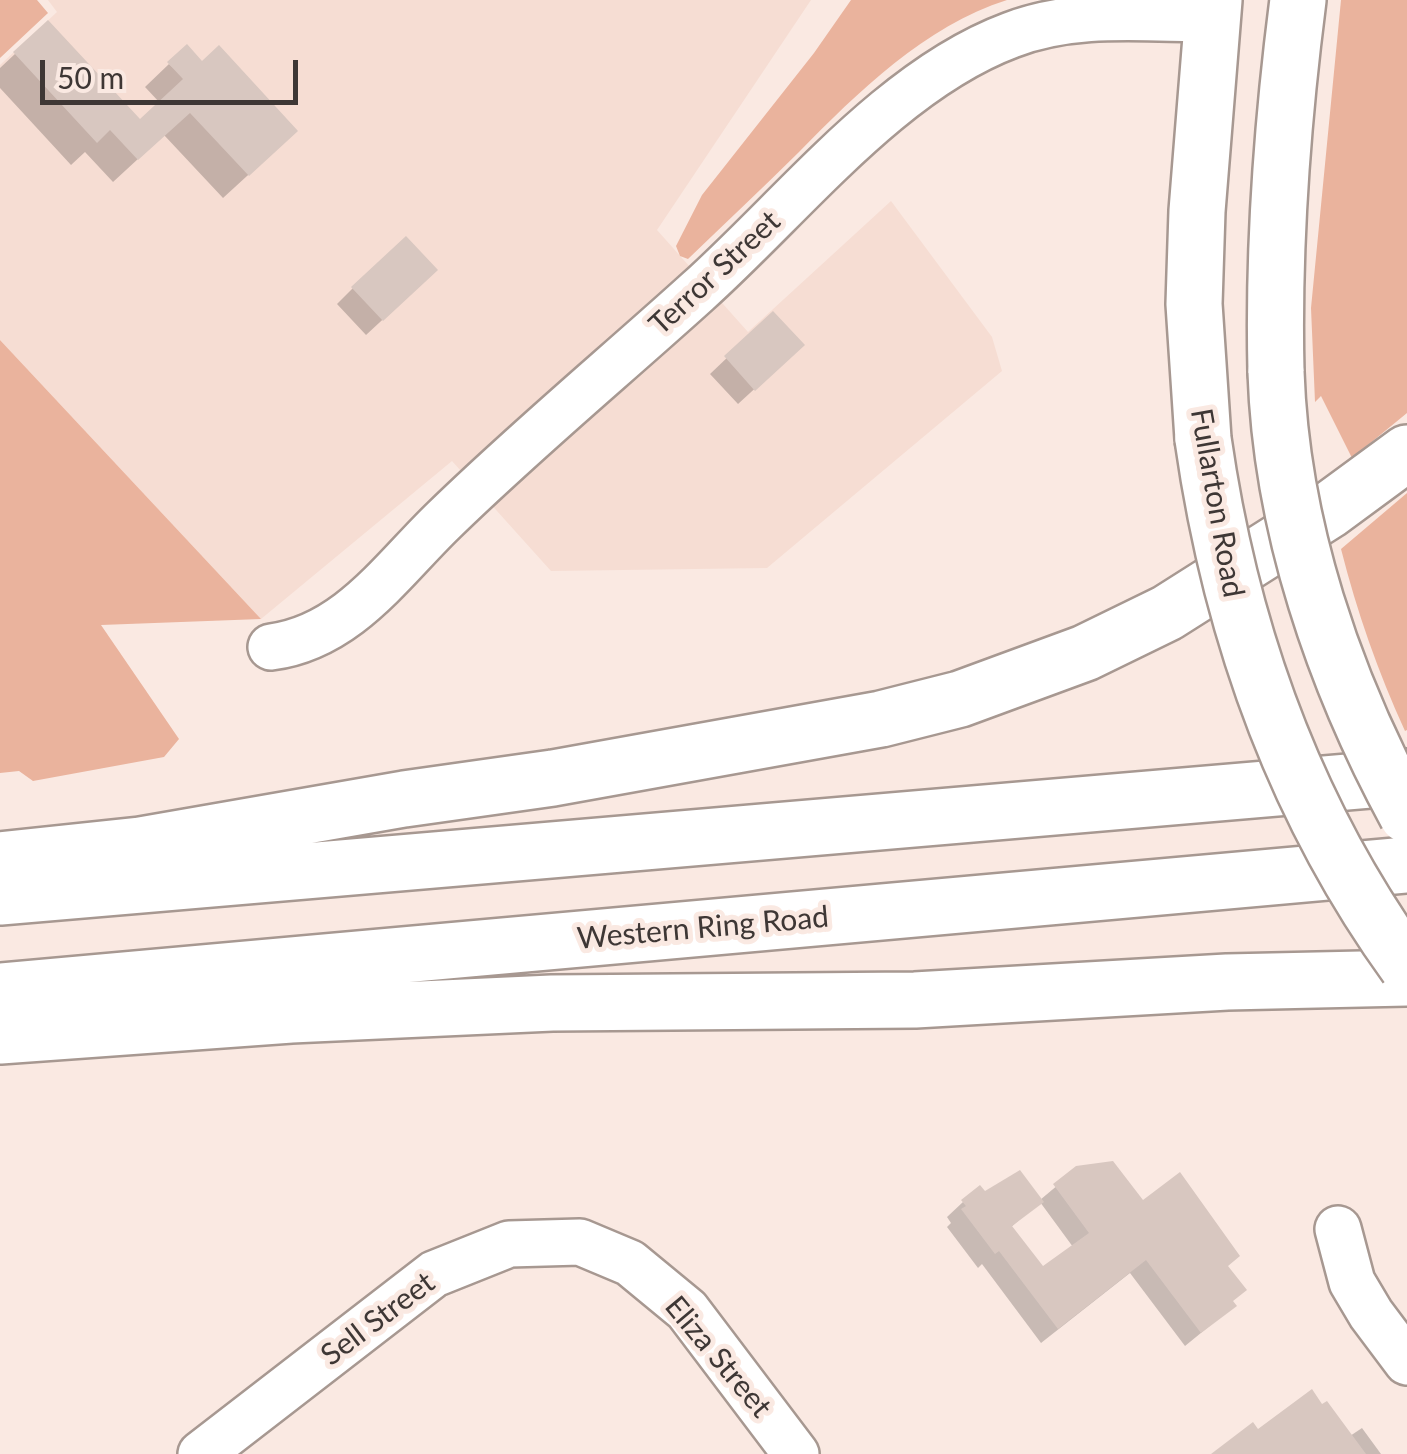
<!DOCTYPE html>
<style>
body{margin:0}
#map{position:relative;width:1407px;height:1454px;overflow:hidden;background:#fae9e2;font-family:Lato,sans-serif}
canvas{display:block}
.scale{position:absolute;left:40px;top:60px;width:258px;height:45px;box-sizing:border-box;border:5px solid #3e3735;border-top:0;padding-left:12px;font-size:30px;line-height:35px;white-space:nowrap;color:#3e3735;-webkit-text-stroke:8px #fae9e2;paint-order:stroke}
</style>
<div id="map">
<canvas width="1407" height="1454"></canvas>
<div class="scale">50 m</div>
</div>
<script>
const context = document.querySelector('canvas').getContext('2d');
context.lineJoin = 'round';
function fill(path, color) { context.fillStyle = color; context.fill(path, 'evenodd'); }
function stroke(path, color, width, dash) { context.strokeStyle = color; context.lineWidth = width; context.lineCap = dash ? 'butt' : 'round'; context.setLineDash(dash || []); context.stroke(path); }
function write(font, color, halo, rows, align = 'center') {
  context.font = font + ' Lato,sans-serif'; context.lineWidth = 10; context.setLineDash([]); context.textBaseline = 'middle'; context.strokeStyle = halo; context.fillStyle = color; for (const [text, x, y, turn = 0] of rows) {
    context.save(); context.translate(x, y); context.rotate((+turn || 0) * Math.PI / 180); context.textAlign = isNaN(turn) ? turn : align; if (halo) context.strokeText(text, 0, 0); context.fillText(text, 0, 0); context.restore();
  }
}
const built = new Path2D(`
 M48 0H811L657 230 748 332 891 201 992 337 1002 371 767 568 551 571 452 461 261 619 0 340V65L57 12Z`);
const green = new Path2D(`
 M0 0H37L48 13 0 58Z
 M851 0H1007C925 26 858 92 799 152 763 188 725 223 688 259L680 256 676 246 702 195 814 53Z
 M1341 0H1407V413L1352 458 1321 396 1315 402 1311 308Z
 M0 340 261 619 101 625 179 739 164 757 33 781 19 771 0 773Z
 M1407 493V730L1405 731C1378 672 1357 612 1341 549Z`);
const shadow = new Path2D(`
 M48 23 139 122 160 103 145 87 169 64 271 154 223 198 164 135 113 182 85 152 71 165 0 88V68Z
 M419 286 366 335 337 304 353 288Z
 M773 314 786 360 738 404 710 374Z
 M1077 1169 1142 1203 1226 1267 1234 1306 1185 1346 1130 1273 1041 1343 982 1264 978 1268 947 1227 951 1223 947 1217 963 1202 985 1195 1040 1200ZM1040 1202 1073 1247 1043 1269 1010 1228Z
 M1362 1428 1381 1454H1219L1258 1433 1350 1436Z`);
const building = new Path2D(`
 M48 20 140 119 183 79 167 62 187 44 202 61 219 45 298 131 249 176 190 113 138 160 110 130 97 143 13 52Z
 M406 236 438 270 383 321 351 287Z
 M773 311 805 345 755 391 724 356Z
 M1113 1161 1143 1200 1180 1172 1240 1256 1228 1266 1247 1290 1233 1301 1237 1306 1201 1333 1146 1260 1058 1329 999 1251 995 1254 961 1209 966 1206 961 1200 980 1185 985 1191 1020 1170 1044 1202 1012 1226 1043 1266 1089 1233 1053 1184 1076 1166Z
 M1312 1389 1322 1404 1327 1401 1366 1454H1211L1253 1422 1258 1429Z`);
const minor = new Path2D(`
 M271 647C348 637 392 570 444 520 525 441 613 368 697 292 792 207 890 80 1011 35 1076 10 1145 19 1213 19
 M1338 1229 1352 1282 1371 1314 1407 1362
 M201 1454 434 1274 509 1244 580 1242 630 1263 687 1310 796 1454`);
const major = new Path2D(`
 M1203 439 1194 304 1197 211 1214 0`);
const highway = new Path2D(`
 M1276 372C1273 247 1282 124 1298 0
 M0 860 140 845 404 799 553 778 881 719 960 699 1085 653 1167 613 1328 511 1407 453
 M0 897 1407 777
 M0 991 1407 865
 M0 1036 291 1015 552 1003 915 1000 1227 982 1407 978`);
const majorBridge = new Path2D(`
 M1203 439C1230 628 1294 810 1407 966`);
const highwayBridge = new Path2D(`
 M1276 372C1281 526 1334 681 1407 815`);
const streetNames = [
 ["Terror Street",715,273,-43],
 ["Fullarton Road",1217,503,80],
 ["Western Ring Road",703,928,-5],
 ["Sell Street",378,1319,-37],
 ["Eliza Street",718,1357,50]
];
fill(built, '#f6ddd3');
fill(green, '#eab39d');
fill(shadow, '#0003');
fill(building, '#d8c7c0');
stroke(minor, '#a79891', 50);
stroke(major, '#a79891', 60);
stroke(highway, '#a79891', 60);
stroke(minor, '#fff', 45);
stroke(major, '#fff', 55);
stroke(highway, '#fff', 55);
stroke(majorBridge, '#a79891', 60, []);
stroke(highwayBridge, '#a79891', 60, []);
stroke(majorBridge, '#fff', 55);
stroke(highwayBridge, '#fff', 55);
write('30px', '#3e3735', '#fae9e2', streetNames);
</script>
